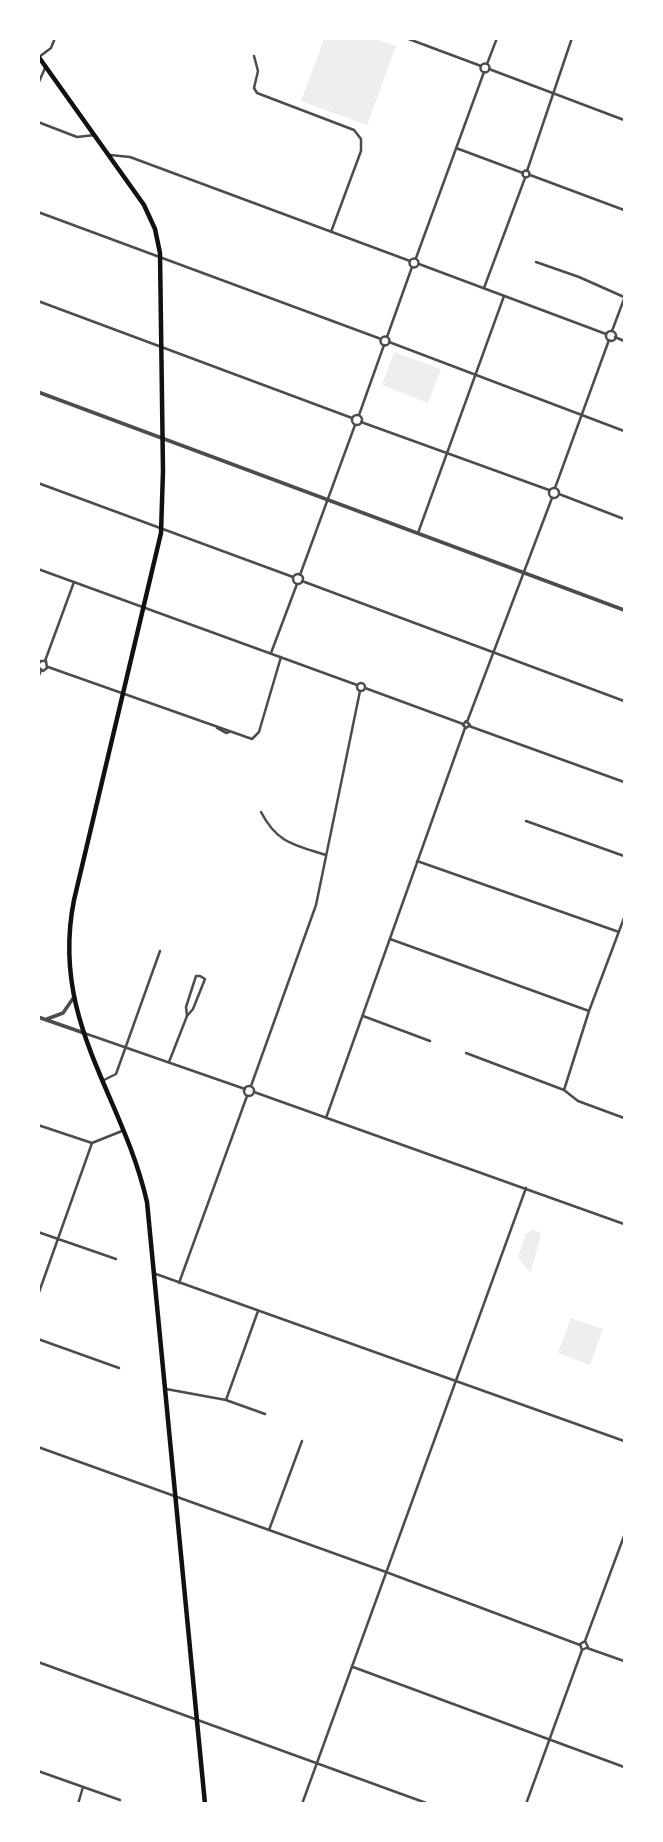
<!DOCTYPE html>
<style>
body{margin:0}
#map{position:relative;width:663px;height:1842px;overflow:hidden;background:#fff;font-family:Quicksand,sans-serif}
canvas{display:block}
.frame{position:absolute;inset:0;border:40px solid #fff;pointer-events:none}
</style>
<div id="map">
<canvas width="663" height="1842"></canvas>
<div class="frame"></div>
</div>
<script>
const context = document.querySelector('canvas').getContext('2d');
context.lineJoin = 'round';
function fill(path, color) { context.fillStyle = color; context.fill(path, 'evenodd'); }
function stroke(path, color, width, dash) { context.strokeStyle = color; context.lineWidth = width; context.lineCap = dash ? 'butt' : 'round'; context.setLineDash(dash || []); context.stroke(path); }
const green = new Path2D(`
 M324 39H375L396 46 367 125 301 101Z
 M394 352 441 369 428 403 382 385Z
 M532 1230 539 1232 541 1237 530 1273 518 1257 526 1234Z
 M571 1318 603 1329 590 1365 558 1353Z`);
const minor = new Path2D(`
 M406 38 481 66
 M254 56 258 71 254 88 257 93 354 130 361 139V151L331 232
 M39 57 51 48 55 38
 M480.5 68a4.5 4.5 0 1 1 9 0a4.5 4.5 0 1 1-9 0Z
 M487 64 497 38
 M489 69 624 120
 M38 84 45 68
 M38 122 77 137 95 135
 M456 148 523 173
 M110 155 130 157 410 261
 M522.5 174a3.5 3.5 0 1 1 7 0a3.5 3.5 0 1 1-7 0Z
 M527 171 572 38
 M530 175 624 210
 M38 212 381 339
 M416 258 484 72
 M409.5 263a4.5 4.5 0 1 1 9 0a4.5 4.5 0 1 1-9 0Z
 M536 262 579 277 624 297
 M419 264 606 334
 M484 288 525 178
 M38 301 352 418
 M612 331 624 299
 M606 336a5 5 0 1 1 10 0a5 5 0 1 1-10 0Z
 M380.5 341a4.5 4.5 0 1 1 9 0a4.5 4.5 0 1 1-9 0Z
 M387 337 412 267
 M615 337 624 341
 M389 342 624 431
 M359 415 384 345
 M352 420a5 5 0 1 1 10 0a5 5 0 1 1-10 0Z
 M361 422 549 490
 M38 483 293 577
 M549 493a5 5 0 1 1 10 0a5 5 0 1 1-10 0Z
 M555 488 609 340
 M559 494 624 519
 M418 533 504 296
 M38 569 357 685
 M293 579a5 5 0 1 1 10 0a5 5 0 1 1-10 0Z
 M300 575 355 425
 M302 581 624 701
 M271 653 297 584
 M45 661 74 582
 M38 664 41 661H46L47 668
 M38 667 43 671 47 668
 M48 667 252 739 259 732 261 725 281 657
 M38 678 41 670
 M357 687a4 4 0 1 1 8 0a4 4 0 1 1-8 0Z
 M365 688 463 724
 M466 721 470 725 466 728 463 725Z
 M467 722 552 498
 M469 726 624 782
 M217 728 226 733 229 732
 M261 812C277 843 294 845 326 855
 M526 821 624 856
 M38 849V854
 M417 861 619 932
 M390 939 589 1011
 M363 1016 430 1041
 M84 1033 245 1089
 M466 1053 564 1090 578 1101 624 1118
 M169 1062 187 1016 186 1007 196 976H200L205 979 193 1009 187 1016
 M102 1081 116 1074 160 951
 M251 1086 316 905 360 691
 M244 1091a5 5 0 1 1 10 0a5 5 0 1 1-10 0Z
 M564 1090 589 1011 624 918
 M254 1092 624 1224
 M326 1118 465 728
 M38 1125 92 1143 122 1131
 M38 1232 116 1259
 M156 1274 624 1441
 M179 1283 247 1096
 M38 1295 92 1143
 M38 1339 119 1368
 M166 1389 226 1400 265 1414
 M226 1400 258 1311
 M38 1447 386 1572 580 1645
 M269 1530 302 1441
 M585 1641 588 1647 582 1650 580 1644 585 1641 624 1536
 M587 1648 624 1661
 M38 1662 429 1804
 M353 1667 624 1767
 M38 1771 120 1800
 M78 1804 83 1787
 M302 1804 526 1188
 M526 1804 582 1650`);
const tertiary = new Path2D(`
 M38 392 624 610
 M38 1017 84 1033
 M47 1019 63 1013 74 997`);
const primary = new Path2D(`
 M38 56 144 205 155 229 160 253 163 471 161 533 74 900C50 1021 122 1093 147 1202L205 1804`);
fill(green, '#eee');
stroke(minor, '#4c4c4c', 2.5);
stroke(tertiary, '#4c4c4c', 3.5);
stroke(primary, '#111', 4.5);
</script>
